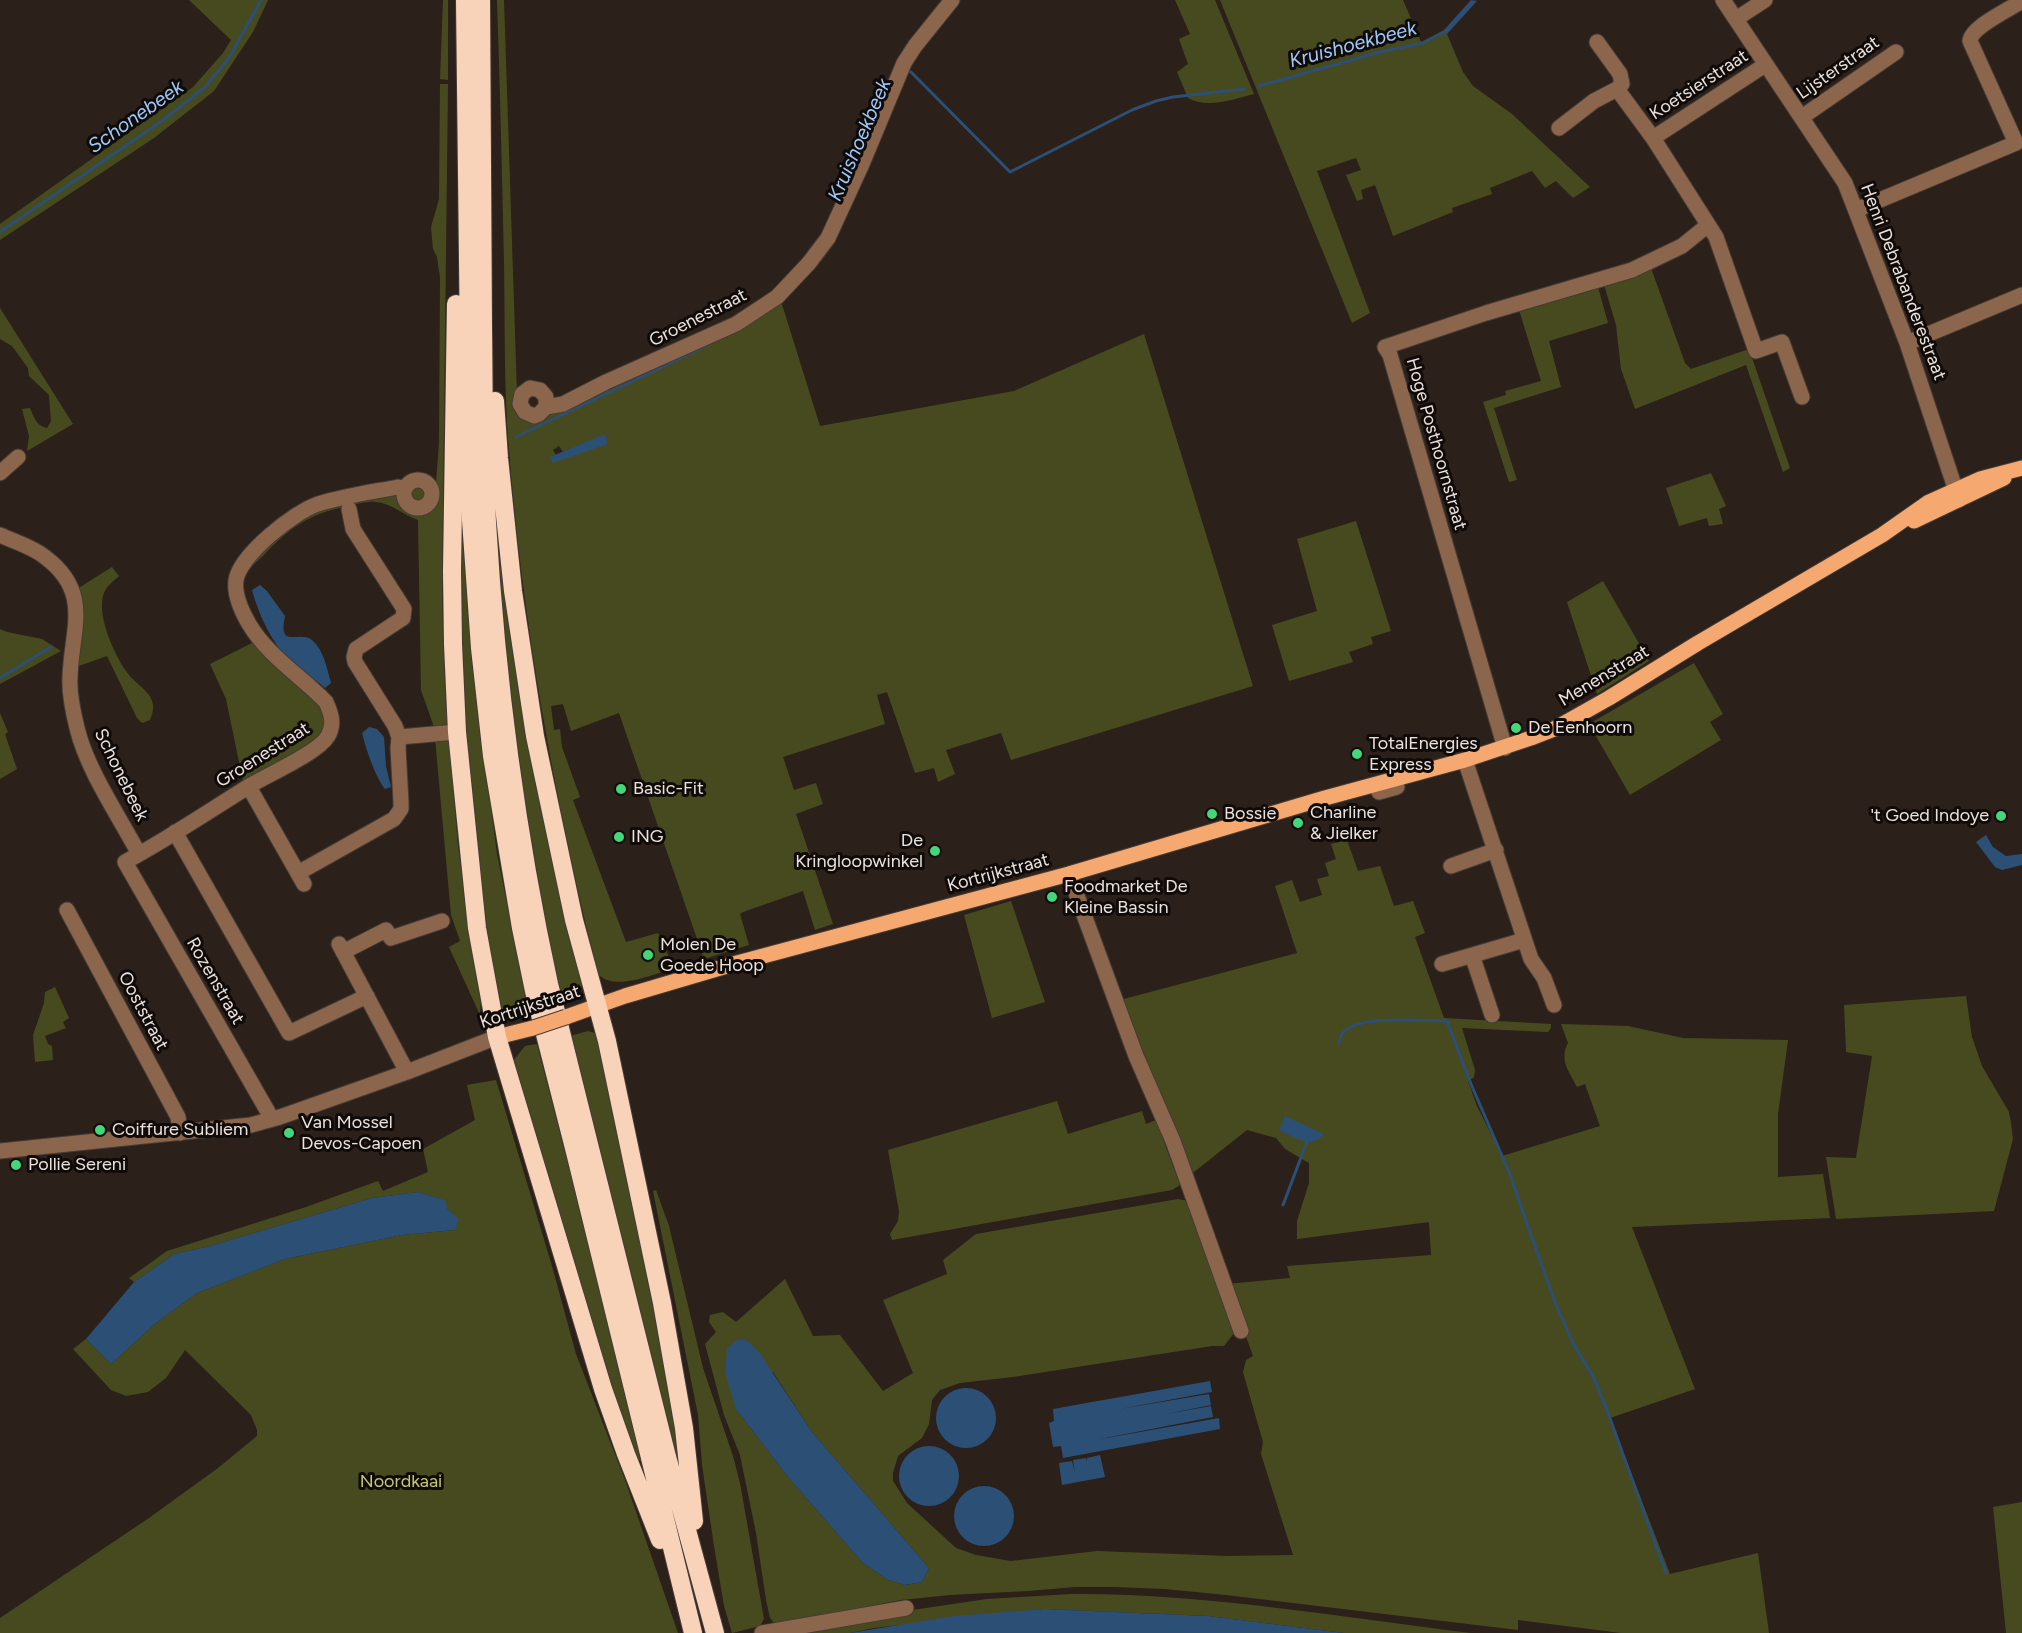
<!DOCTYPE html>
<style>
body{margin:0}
canvas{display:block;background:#2b201a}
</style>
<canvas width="2022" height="1633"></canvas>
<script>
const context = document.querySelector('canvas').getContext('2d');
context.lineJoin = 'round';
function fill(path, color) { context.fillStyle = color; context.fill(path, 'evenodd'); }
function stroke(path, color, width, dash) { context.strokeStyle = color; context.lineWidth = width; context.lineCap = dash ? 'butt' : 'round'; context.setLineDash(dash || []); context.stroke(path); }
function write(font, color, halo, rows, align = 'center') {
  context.font = font + ' Figtree,sans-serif'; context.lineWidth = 6; context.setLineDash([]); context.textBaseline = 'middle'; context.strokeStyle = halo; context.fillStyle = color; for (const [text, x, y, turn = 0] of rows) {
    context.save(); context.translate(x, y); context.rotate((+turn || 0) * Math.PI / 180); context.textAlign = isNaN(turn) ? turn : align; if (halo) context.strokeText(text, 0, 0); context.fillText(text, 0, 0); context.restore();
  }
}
const green = new Path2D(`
 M189 0H268L253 32 214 91 154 138 0 240V224L193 87 223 53 231 40Z
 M443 0H448V80L440 79Z
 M497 0H504L517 394 522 416 780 298 820 426 1014 391 1144 334 1253 686 1011 760 1001 733 946 750 955 774 938 782 934 768 915 773 887 692 877 695 885 724 783 757 794 790 816 783 823 804 796 814 833 924 815 930 803 891 743 912 740 914 749 945 704 959 619 713 571 731 563 704 551 706 554 730 560 729 562 747 580 797 573 800 626 942 658 933 674 968C654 974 614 992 598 974 554 799 522 620 508 439 504 381 505 321 504 262 502 174 500 87 497 0ZM604 435 608 444 550 458 556 455 553 450 559 446 563 452Z
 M1175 0H1215L1254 94C1235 99 1207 109 1188 98L1177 72 1188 64 1179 39 1190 34Z
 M1220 0H1403L1421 42 1444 30 1447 34 1463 72 1473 86 1512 114 1590 187 1573 198 1556 181 1545 188 1532 171 1490 188 1492 194 1452 208 1453 212 1393 236 1375 185 1361 190 1363 199 1357 201 1346 175 1361 170 1356 158 1317 171 1370 313 1352 323Z
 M440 84H448L442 594 445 686 458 845 473 955 481 996 480 1015 449 947 460 941 451 915 434 727 421 690 418 520C403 515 391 503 376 502 366 501 357 504 348 506 309 514 290 527 263 556 255 563 246 571 244 581 241 595 253 612 258 624L245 606 240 573 303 513 390 491 399 495C405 510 415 515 430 507L435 496 439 442 440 278 437 257 433 249 431 227 439 199Z
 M1651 268 1685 363 1691 369 1749 349 1790 468 1783 472 1746 365 1635 409 1621 369 1616 325 1604 285Z
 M1598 287 1608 323 1549 341 1561 387 1494 408 1517 480 1509 482 1483 402 1506 395 1505 391 1541 381 1519 310Z
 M0 308 73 424 27 451 29 436 22 409 30 408C34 417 36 426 47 428L51 421 49 395 29 376 28 368 12 346 0 339Z
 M462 453 489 792 497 854 527 1003 502 1010 500 1009 481 910 458 654Z
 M1711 473 1726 506 1719 509 1723 524 1709 526 1707 518 1679 526 1666 488Z
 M492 477 584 985 561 996 548 941 527 829 501 627Z
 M408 494a10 10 0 1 1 20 0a10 10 0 1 1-20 0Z
 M1356 521 1391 631 1371 637 1373 644 1349 652 1353 662 1289 681 1272 625 1317 611 1297 539Z
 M112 567 119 576C115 580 109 584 106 589 93 609 114 654 126 671 137 688 162 694 150 720L142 723 137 718 107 656 76 667C80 638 88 616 77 589Z
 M1603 581 1649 661 1597 694 1567 602Z
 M0 629 7 632 42 639 61 651 0 684Z
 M258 640 321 704 328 720 319 742 244 786 226 699 210 664Z
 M1694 663 1723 714 1710 722 1721 740 1630 795 1589 724Z
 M0 713 8 732 5 734 17 769 0 779Z
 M1347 840 1358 871 1380 866 1394 906 1413 901 1425 933 1415 937 1444 1018 1551 1024V1028L1548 1032 1462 1028 1475 1070 1474 1077 1468 1081 1477 1106 1502 1156 1600 1126 1585 1084 1577 1087C1569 1071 1559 1060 1568 1043L1561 1024 1628 1026 1683 1038 1788 1040 1778 1114V1177L1823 1174 1830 1218 1632 1227 1695 1389 1610 1418 1670 1574 1758 1553 1769 1633H1621L1518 1620V1630L1226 1595 1165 1589 1115 1587H1075L1028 1591 950 1595 901 1600 781 1624 774 1623 770 1618 766 1600 756 1533 740 1455 724 1415 705 1344 716 1332 709 1322 710 1315 723 1312 736 1322 785 1279 813 1336 840 1335 883 1391 913 1373 883 1300 947 1274 943 1260 976 1234 1178 1199 1188 1201 1235 1332 1224 1346H1212L1013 1377 960 1383 940 1390 932 1400 929 1424 922 1438 898 1456 893 1473V1481L907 1503 956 1548 976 1555 1011 1561 1097 1551 1228 1556 1293 1555 1261 1454 1263 1442 1243 1372 1246 1360 1253 1356 1227 1284 1290 1278 1287 1266 1431 1255 1429 1222 1297 1239V1221L1309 1183V1163L1285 1149 1276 1138 1247 1130 1189 1176 1120 1000 1297 953 1275 886 1292 880 1300 902 1322 895 1317 879 1329 876 1325 863 1336 859 1331 844ZM773 1372 812 1432 929 1568 922 1582 905 1585 888 1580 863 1563 788 1477 736 1409Z
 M1011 901 1045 1002 992 1018 964 915Z
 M55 987 69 1018 63 1022 66 1028 45 1036 48 1044 52 1046 53 1060 35 1062 33 1035 44 1003 45 992Z
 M1966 996 1972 1037 1982 1066 2009 1112 2011 1123 2013 1139 1994 1211 1836 1219 1826 1157 1856 1158 1872 1056 1846 1052 1844 1005Z
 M588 1031 598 1034 668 1365 678 1453 675 1459 570 1036Z
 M537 1044 569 1168H571L646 1464 639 1460 634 1453 612 1394 513 1061 525 1046Z
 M496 1080 552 1266 576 1354 625 1480 678 1633H0V1618L149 1518 218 1468 257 1436V1430L251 1415 185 1350 166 1378 148 1392 126 1396 111 1390 73 1349 86 1339 111 1364 156 1323 197 1293 285 1259 402 1235 455 1230 453 1215 448 1210 444 1200 418 1192 372 1198 210 1246 174 1254 134 1282 129 1278 167 1251 306 1207 378 1181 383 1191 428 1172 423 1149 475 1120 467 1085Z
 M1057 1101 1068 1134 1142 1111 1146 1124 1156 1120 1180 1185 1172 1190 892 1240 890 1234 898 1221 899 1211 888 1150Z
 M656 1190 669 1226 703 1368 733 1456 740 1483 764 1619 760 1626 732 1633 724 1606 714 1546 702 1465 698 1415 653 1191Z
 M2022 1502V1633H2006L1993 1507Z
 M1071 1594C1205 1593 1338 1617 1471 1633H1344L1208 1616 1045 1609 874 1628 850 1633H787L899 1612 987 1599Z`);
const water = new Path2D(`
 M1471 0 1477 1 1447 34 1444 30Z
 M605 434 608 444 553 463 550 457Z
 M260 585 267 591 285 616C278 650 298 630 312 640 324 650 327 669 331 683L325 688C317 680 307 677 298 669 275 649 260 619 252 590Z
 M369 727 377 729 384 737 386 766 391 787 385 789C375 776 366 749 362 733Z
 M1986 835 1993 847 2006 856 2022 854V865L2002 870 1995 867 1976 842Z
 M1285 1116 1324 1134C1312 1150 1294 1137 1279 1130Z
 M418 1192 445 1200 448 1210 459 1219 455 1230 402 1235 285 1259 197 1293 156 1323 111 1364 86 1339 134 1282 174 1254 210 1246 372 1198Z
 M745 1339 759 1352 812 1432 929 1568 922 1582 905 1585 888 1580 863 1563 788 1477 736 1409 725 1372 727 1349 737 1340Z
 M1210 1381 1212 1392 1120 1409 1209 1394 1211 1405 1166 1414 1211 1406 1213 1417 1095 1440 1219 1418 1220 1429 1063 1458 1061 1446 1053 1447 1049 1423 1054 1421 1053 1409Z
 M936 1418a30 30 0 1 1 60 0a30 30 0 1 1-60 0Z
 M899 1476a30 30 0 1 1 60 0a30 30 0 1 1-60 0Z
 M1100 1455 1105 1477 1062 1485 1059 1463 1072 1461 1075 1473 1073 1460 1086 1458 1087 1461V1458Z
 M954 1516a30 30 0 1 1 60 0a30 30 0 1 1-60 0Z
 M1045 1609 1208 1616 1344 1633H850L954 1616Z`);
const stream = new Path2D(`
 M906 72 907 70 911 72 1010 172 1132 110 1156 101 1173 97 1245 89
 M1259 86 1380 52 1423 43 1448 30
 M0 232 166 118 205 87 229 58 261 0
 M516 437 708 345
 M0 678 51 647
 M1339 1043C1340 1040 1340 1037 1342 1034 1354 1014 1425 1021 1447 1021L1471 1084 1509 1172 1554 1300 1573 1343 1594 1378 1607 1410 1666 1573
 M1283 1205 1308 1139`);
const minor = new Path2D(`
 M1723 0 1845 183 1907 343 1959 500
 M1736 19 1765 0
 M1597 42 1620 74 1622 84 1617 89 1653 138 1716 237 1756 351 1782 342 1802 397
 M1802 117 1896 52
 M1559 128 1594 101 1617 89
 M1653 138 1765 65
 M1856 210 2016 143 1970 41C1971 27 2010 9 2022 1
 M1907 343 2022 295
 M546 407V397L540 390 530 388 522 394 520 404 525 412 534 416 539 414 546 407 563 404 606 382 736 324 777 297 809 263 828 238 862 164 904 63 915 46 952 0
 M0 473 18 457
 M404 494a14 14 0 1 1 28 0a14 14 0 1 1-28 0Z
 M0 535C15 542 33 547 45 557 93 593 71 630 70 678 69 695 73 712 77 728 87 770 119 816 139 854
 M399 737 457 732
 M1505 748 1390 355 1385 347 1486 313 1632 270 1682 246 1708 225
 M1465 760 1531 959 1544 978 1554 1005
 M1396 784 1397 787 1379 792V789Z
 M249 787 304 884
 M175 832 289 1033 367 996
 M1451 866 1496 850
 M298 873 394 819 401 809V802L398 748 399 737 395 726 355 662 354 657 356 649 403 618 404 609 353 529 349 509
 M1069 874 1136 1056 1173 1141 1241 1331
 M67 910 178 1117 180 1133
 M339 944 407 1072
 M343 952 386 930 391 938 442 921
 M1472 955 1492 1015
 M1442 964 1524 940
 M270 1119 268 1112 125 862C168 839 209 811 251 785 269 774 318 753 328 736 335 724 331 713 326 702 300 675 268 656 249 624 242 612 234 594 236 580 240 555 294 512 318 504 344 496 372 492 398 487L404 490
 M0 1151 251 1125 280 1117 407 1072 497 1037
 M762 1633 906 1608`);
const major = new Path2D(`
 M1914 521 2004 478
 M566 1017 625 996 737 963 1069 874 1325 798 1465 760 1531 738 1554 729 1609 698 1698 643 1882 535 1929 502 1980 479 2022 468
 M497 1037 533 1028`);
const highway = new Path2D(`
 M465 0 471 520 480 648 492 756 521 928 534 991 575 1152 693 1633
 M481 0C482 109 482 219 483 328 484 393 483 457 487 522 496 678 516 832 549 984L666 1453 715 1633
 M456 304 452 571 453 644 457 732 477 928 497 1037 603 1389 626 1454 660 1540
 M495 401 499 458 513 591 535 736 574 920 607 1041 662 1303 684 1428 694 1521`);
const majorBridge = new Path2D(`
 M533 1028 566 1017`);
const markers = [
 [1516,728,6,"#42d77b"],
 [1357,754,6,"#42d77b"],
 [621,789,6,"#42d77b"],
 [1212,814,6,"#42d77b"],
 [2001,816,6,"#42d77b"],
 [1298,823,6,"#42d77b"],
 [619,837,6,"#42d77b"],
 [935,851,6,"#42d77b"],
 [1052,897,6,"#42d77b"],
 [648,955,6,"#42d77b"],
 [100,1130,6,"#42d77b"],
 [289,1133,6,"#42d77b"],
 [16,1165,6,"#42d77b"]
];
const streetNames = [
 ["Lijsterstraat",1838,68,-35],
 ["Koetsierstraat",1699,85,-33],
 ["Henri Debrabanderestraat",1903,282,69],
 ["Groenestraat",698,318,-27],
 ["Hoge Posthoornstraat",1436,444,74],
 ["Menenstraat",1604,676,-31],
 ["Groenestraat",263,755,-32],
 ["Schonebeek",121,775,64],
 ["Kortrijkstraat",998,873,-15],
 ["Rozenstraat",215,981,60],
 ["Kortrijkstraat",530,1007,-18],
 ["Ooststraat",143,1011,62]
];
const poiNames = [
 ["De Eenhoorn",1528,728],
 ["TotalEnergies",1369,744],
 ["Express",1369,765],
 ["Basic-Fit",633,789],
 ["Charline",1310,813],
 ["& Jielker",1310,834],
 ["Bossie",1224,814],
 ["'t Goed Indoye",1989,816,"right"],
 ["ING",631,837],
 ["De",923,841,"right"],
 ["Kringloopwinkel",923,862,"right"],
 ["Foodmarket De",1064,887],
 ["Kleine Bassin",1064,908],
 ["Molen De",660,945],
 ["Goede Hoop",660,966],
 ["Van Mossel",301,1123],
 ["Devos-Capoen",301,1144],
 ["Coiffure Subliem",112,1130],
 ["Pollie Sereni",28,1165]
];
const parkNames = [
 ["Noordkaai",401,1482]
];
const waterNames = [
 ["Kruishoekbeek",1353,45,-15],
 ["Schonebeek",136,117,-35],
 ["Kruishoekbeek",860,140,-67]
];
fill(green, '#474a1e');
fill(water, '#2c4f75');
stroke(stream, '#2c4f75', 3);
stroke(minor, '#463b36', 17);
stroke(major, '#463b36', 17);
stroke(highway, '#463b36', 20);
stroke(minor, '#8b664c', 15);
stroke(major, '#f5a870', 15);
stroke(highway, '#f8d3b9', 18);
stroke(majorBridge, '#463b36', 17, []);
stroke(majorBridge, '#f5a870', 15);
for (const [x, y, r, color] of markers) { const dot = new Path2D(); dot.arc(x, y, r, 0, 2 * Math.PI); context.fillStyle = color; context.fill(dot); stroke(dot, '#100b08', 2); }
write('18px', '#eae2df', '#100b08', streetNames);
write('18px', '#eae2df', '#100b08', poiNames, 'left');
write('18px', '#c2c875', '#100b08', parkNames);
write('italic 20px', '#9dc9fb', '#100b08', waterNames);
</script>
